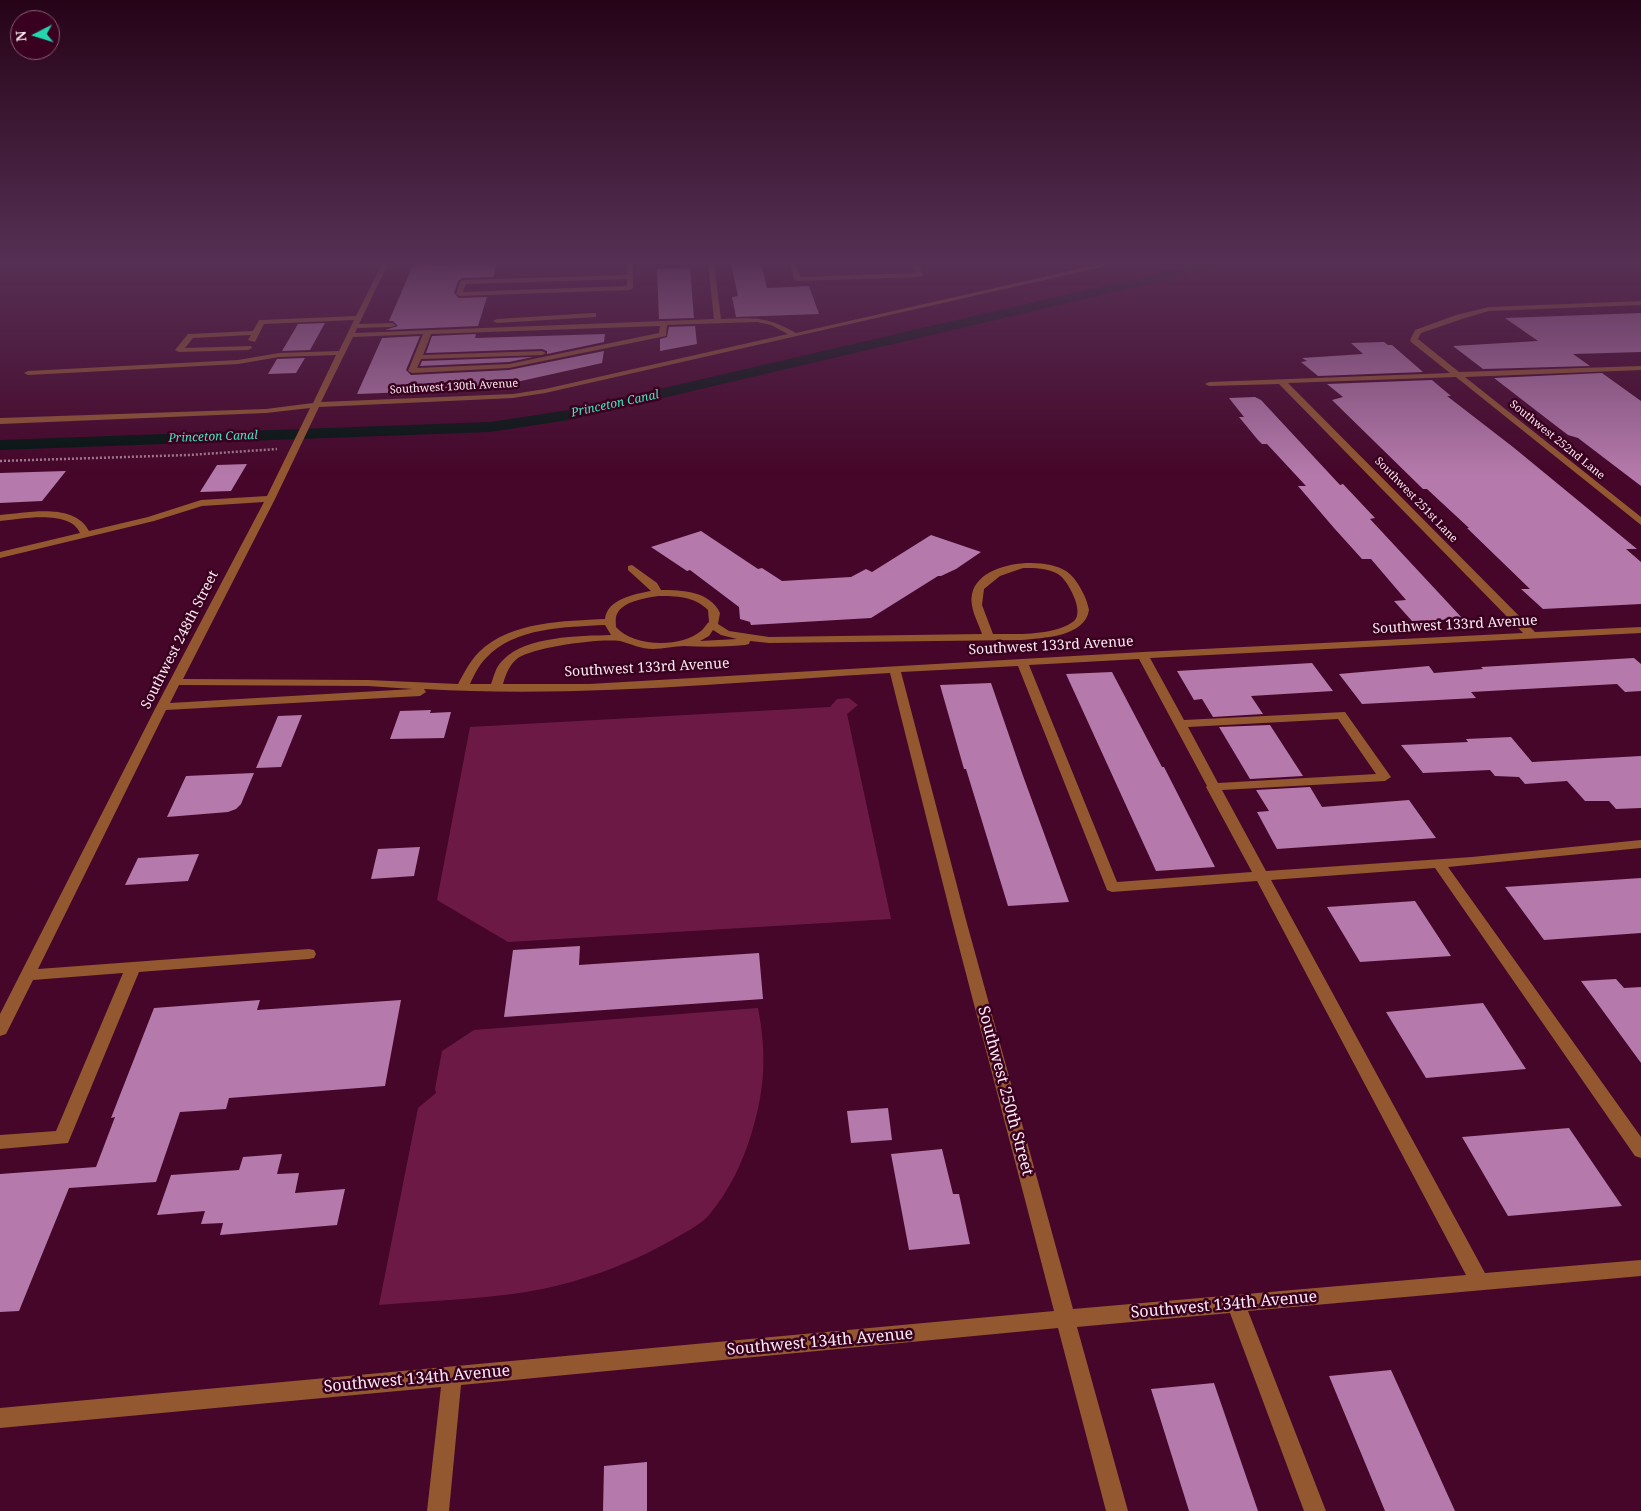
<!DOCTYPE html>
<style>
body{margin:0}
#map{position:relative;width:1641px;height:1511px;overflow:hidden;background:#450629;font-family:"Noto Serif",serif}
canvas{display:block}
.north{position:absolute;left:10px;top:10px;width:50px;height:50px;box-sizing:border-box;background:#39001f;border:1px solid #875e73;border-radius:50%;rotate:265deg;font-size:14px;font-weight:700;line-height:20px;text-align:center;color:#fcecf2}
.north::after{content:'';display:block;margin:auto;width:18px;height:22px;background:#24d5ae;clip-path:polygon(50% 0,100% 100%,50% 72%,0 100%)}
</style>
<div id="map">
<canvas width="1641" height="1511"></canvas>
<div class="north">N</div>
</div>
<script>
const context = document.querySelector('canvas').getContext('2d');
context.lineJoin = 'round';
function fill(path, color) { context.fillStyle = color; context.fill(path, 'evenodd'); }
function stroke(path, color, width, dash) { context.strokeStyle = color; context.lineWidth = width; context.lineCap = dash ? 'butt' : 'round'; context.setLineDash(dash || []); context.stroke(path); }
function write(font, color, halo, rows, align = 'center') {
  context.font = font + ' "Noto Serif",serif'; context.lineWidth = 5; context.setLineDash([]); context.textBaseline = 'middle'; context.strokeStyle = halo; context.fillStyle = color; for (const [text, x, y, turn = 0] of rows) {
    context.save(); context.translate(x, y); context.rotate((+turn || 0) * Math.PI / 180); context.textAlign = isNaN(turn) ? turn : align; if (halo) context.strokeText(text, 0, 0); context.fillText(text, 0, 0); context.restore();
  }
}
const green = new Path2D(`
 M849 698 858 705 847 714 891 919 508 942 437 900 470 727 830 707 837 699Z
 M758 1008C767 1055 765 1090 751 1135 742 1164 729 1191 709 1215 700 1225 684 1233 672 1240 628 1265 576 1284 526 1292 480 1299 427 1301 379 1305L418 1108 436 1093 435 1089 442 1051 474 1030Z`);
const canal = new Path2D(`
 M1198 264H1223L1217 268 569 420 490 432 0 450V440L490 422 569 410Z`);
const building = new Path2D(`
 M497 264 493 277 462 278 458 281 454 293 459 298 487 297 478 326 385 330 398 326 393 321H389L413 265Z
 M731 264H761L767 288 809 286 819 314 736 317 732 297 738 296Z
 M690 268 694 318 659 319 657 269Z
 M1641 313V352L1573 354 1590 366 1483 369 1453 346 1538 341 1505 318Z
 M325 323 310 350 282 351 298 324Z
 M695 326 697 344 660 351V339L667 337 669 327Z
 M476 334 475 338 605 334 604 342 547 354V351L542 349 426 353 432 336Z
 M420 336 406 370 411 375 509 370 604 351 602 363 485 389 357 394 382 338Z
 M1384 342 1388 345H1392L1423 372 1318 376 1301 362 1307 361 1302 358 1363 354 1351 343Z
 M533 357 509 362 420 366 422 361Z
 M305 358 296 373 268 374 277 359Z
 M1602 373 1641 401V486L1578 438 1568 435 1551 422 1494 378Z
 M1432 380 1451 396H1447L1513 447 1637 549H1626L1641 562V604L1543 609 1521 589H1530L1467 528H1469L1427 489H1423L1332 400 1343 397 1327 384Z
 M1255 397 1261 400 1340 485 1343 484 1375 518 1370 519 1463 619 1412 621 1394 601 1406 600 1371 559H1362L1334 528 1298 486H1306L1267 444H1262L1258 440 1239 417H1244L1229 398Z
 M247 464 231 491 200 492 217 465Z
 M66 471 42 501 0 503V473Z
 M701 531 758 569 762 568 782 581 851 577 866 569 872 572 931 535 981 552 956 569 941 576H938L871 618 751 625 750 622 740 619 739 607 690 570 687 571 651 547Z
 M1634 658 1641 664V691L1625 692 1617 684 1471 692 1476 698 1362 704 1339 674 1429 666 1434 673 1483 669 1481 667Z
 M1312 663 1333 691 1251 696 1263 714 1213 717 1202 699 1194 700 1177 671Z
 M1112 672 1162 767H1164L1215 867 1156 871 1066 674Z
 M991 683 1022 773 1069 902 1008 906 966 769H964L940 685Z
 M431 710 430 713 451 712 444 738 390 739 400 711Z
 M302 715 281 767 256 768 278 716Z
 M1270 725 1303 776 1250 779 1219 727Z
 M1511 737 1532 762 1641 756V808L1616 809 1609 801H1585L1567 781 1525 784 1519 777 1495 776 1490 770 1423 773 1401 745 1468 742 1466 739Z
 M254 773 241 804 236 809 228 812 167 817 186 776Z
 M1310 787 1322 807 1409 800 1436 838 1277 849 1257 812 1269 811 1256 790Z
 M420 847 414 876 371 879 378 849Z
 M199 854 188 881 125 885 138 858Z
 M1641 878V933L1544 940 1505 887Z
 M1415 901 1451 956 1360 962 1327 907Z
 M580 946 579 965 759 953 763 999 504 1017 513 950Z
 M1616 979 1624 988 1641 987V1063L1581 981Z
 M260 1000 257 1010 401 1000 385 1086 229 1098 226 1109 180 1112 156 1182 69 1188 19 1311 0 1312V1174L96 1167 115 1117 111 1118 154 1008Z
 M1483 1003 1526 1069 1426 1078 1386 1012Z
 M888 1108 892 1140 851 1143 847 1111Z
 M1569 1128 1622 1206 1508 1216 1462 1137Z
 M942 1149 953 1194H959L970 1244 909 1250 891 1154Z
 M282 1154 277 1174 299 1173 295 1193 345 1189 337 1225 220 1235 223 1223 201 1224 205 1211 157 1215 171 1175 239 1170 243 1157Z
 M1391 1370 1455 1511H1385L1329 1376Z
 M1214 1383 1258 1511H1189L1151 1389Z
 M647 1462V1511H603L604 1466Z`);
const path = new Path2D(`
 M0 461 189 455 277 449`);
const minor = new Path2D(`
 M382 264H388L359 324 392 323 396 325 392 327 357 328 355 333 714 319 708 264H714L721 319C755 318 765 316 796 333L1101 264H1115L545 393 513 398 319 407 275 499 183 679 368 680 458 684C464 673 470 661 479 652 511 621 565 621 605 619 607 599 635 594 651 591L628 570V566L632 565 657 583 661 590C682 590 710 591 720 613L718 624 729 631 769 637 982 634C978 622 969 607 972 594 979 561 1043 556 1066 571 1077 578 1087 598 1089 610 1085 637 1043 638 1021 640L769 643 750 641 749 644 745 645C724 647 704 647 684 646 675 646 663 649 653 649 641 649 631 644 620 641 600 638 534 647 518 658 509 665 506 674 503 684H589L1143 652 1523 633 1279 384 1209 386 1205 384 1209 382 1450 373 1411 342 1410 340 1415 330 1456 315 1489 307 1641 301V305L1489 311 1462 319 1421 333 1418 339 1459 372 1641 366V370L1465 377 1641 517V525L1456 377 1288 383 1535 632 1641 627V633L1150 658 1184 720 1345 712 1391 777 1385 781 1222 790 1266 871 1472 857 1641 840V848L1448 867 1641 1137V1158L1635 1156 1435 868 1271 880 1485 1273 1641 1260V1276L1248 1311 1326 1511H1304L1230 1313 1077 1327 1128 1511H1106L1058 1328 461 1385 449 1511H427L441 1387 0 1428V1408L1054 1311 952 920 890 673C735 682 579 698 424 689L426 692 420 696 166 710 38 969 309 949 314 950 316 954 314 958 309 959 139 972 68 1143 0 1149V1135L56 1131 123 973 33 980 6 1034 0 1036V1014L156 707 264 502 202 506 154 521 0 558V552L80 533C70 509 21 519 0 521V515C27 513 74 502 89 531L148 517 201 500 267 496 310 408 266 413 0 424V418L266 409 313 403 336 355 279 357 238 364 28 375 24 373 28 371 238 360 279 353 339 351 354 320 264 324 255 342 248 340 251 335 193 338 185 348 251 346 252 348 248 350 179 352 175 350 188 334 253 331 259 320H262L356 316ZM757 322 771 325 788 334 545 389 513 394 321 402 353 337 423 334 408 371 412 373 509 368 666 336 667 325ZM660 326 659 333 509 364 417 368 421 359 542 355 546 353 542 351 423 355 431 334ZM1023 568C1035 568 1047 568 1058 574 1068 580 1085 612 1074 621 1055 636 1016 634 993 634L982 605 984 589 1000 576ZM658 596C676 596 694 596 708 610L709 622C706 624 704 629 701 631 681 648 633 647 616 627 616 623 615 618 617 614 623 601 646 598 658 596ZM605 625 611 635C579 636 526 636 503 660 496 666 494 676 491 684H470C474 675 479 665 486 658 515 627 566 627 605 625ZM713 630 721 635 737 639 700 641 709 636ZM1139 659 1207 786 1206 787 1252 872 1117 882 1029 665ZM1018 666 1107 890 1112 892 1257 881 1466 1275 1073 1309 966 920 901 672ZM179 685 368 686 413 689 170 703ZM1338 719 1376 774 1218 783 1188 727Z
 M627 264H633V288L630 290 459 296 456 294 460 282 463 280 627 275ZM627 279V286L463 292 466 284Z
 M790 264H796L800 277 916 273 912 264H918L923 275 920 277 797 281 794 279Z
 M593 313H596V317L497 323 493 321 497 319Z`);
const farStreetnames = [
 ["Southwest 130th Avenue",454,387,-3],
 ["Southwest 252nd Lane",1557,440,39],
 ["Southwest 251st Lane",1416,500,46]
];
const farWaternames = [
 ["Princeton Canal",615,404,-12],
 ["Princeton Canal",213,437,-2]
];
const streetNames = [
 ["Southwest 133rd Avenue",1455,625,-3],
 ["Southwest 248th Street",180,640,-63],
 ["Southwest 133rd Avenue",1051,646,-3],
 ["Southwest 133rd Avenue",647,668,-3]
];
const nearStreetnames = [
 ["Southwest 250th Street",1005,1091,75],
 ["Southwest 134th Avenue",1224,1305,-5],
 ["Southwest 134th Avenue",820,1342,-5],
 ["Southwest 134th Avenue",417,1379,-5]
];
fill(green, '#6c1a45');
fill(canal, '#02140f');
fill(building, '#b57aab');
stroke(path, '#a37c90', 2.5, [2, 2]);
fill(minor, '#935830');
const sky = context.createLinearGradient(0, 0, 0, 476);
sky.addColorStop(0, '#260317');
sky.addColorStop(0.55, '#563054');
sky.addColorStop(1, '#56305400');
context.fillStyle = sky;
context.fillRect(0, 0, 1641, 476);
write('11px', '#fcecf2', '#39001f', farStreetnames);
write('italic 12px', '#40e6be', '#39001f', farWaternames);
write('14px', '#fcecf2', '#39001f', streetNames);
write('16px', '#fcecf2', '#39001f', nearStreetnames);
</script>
